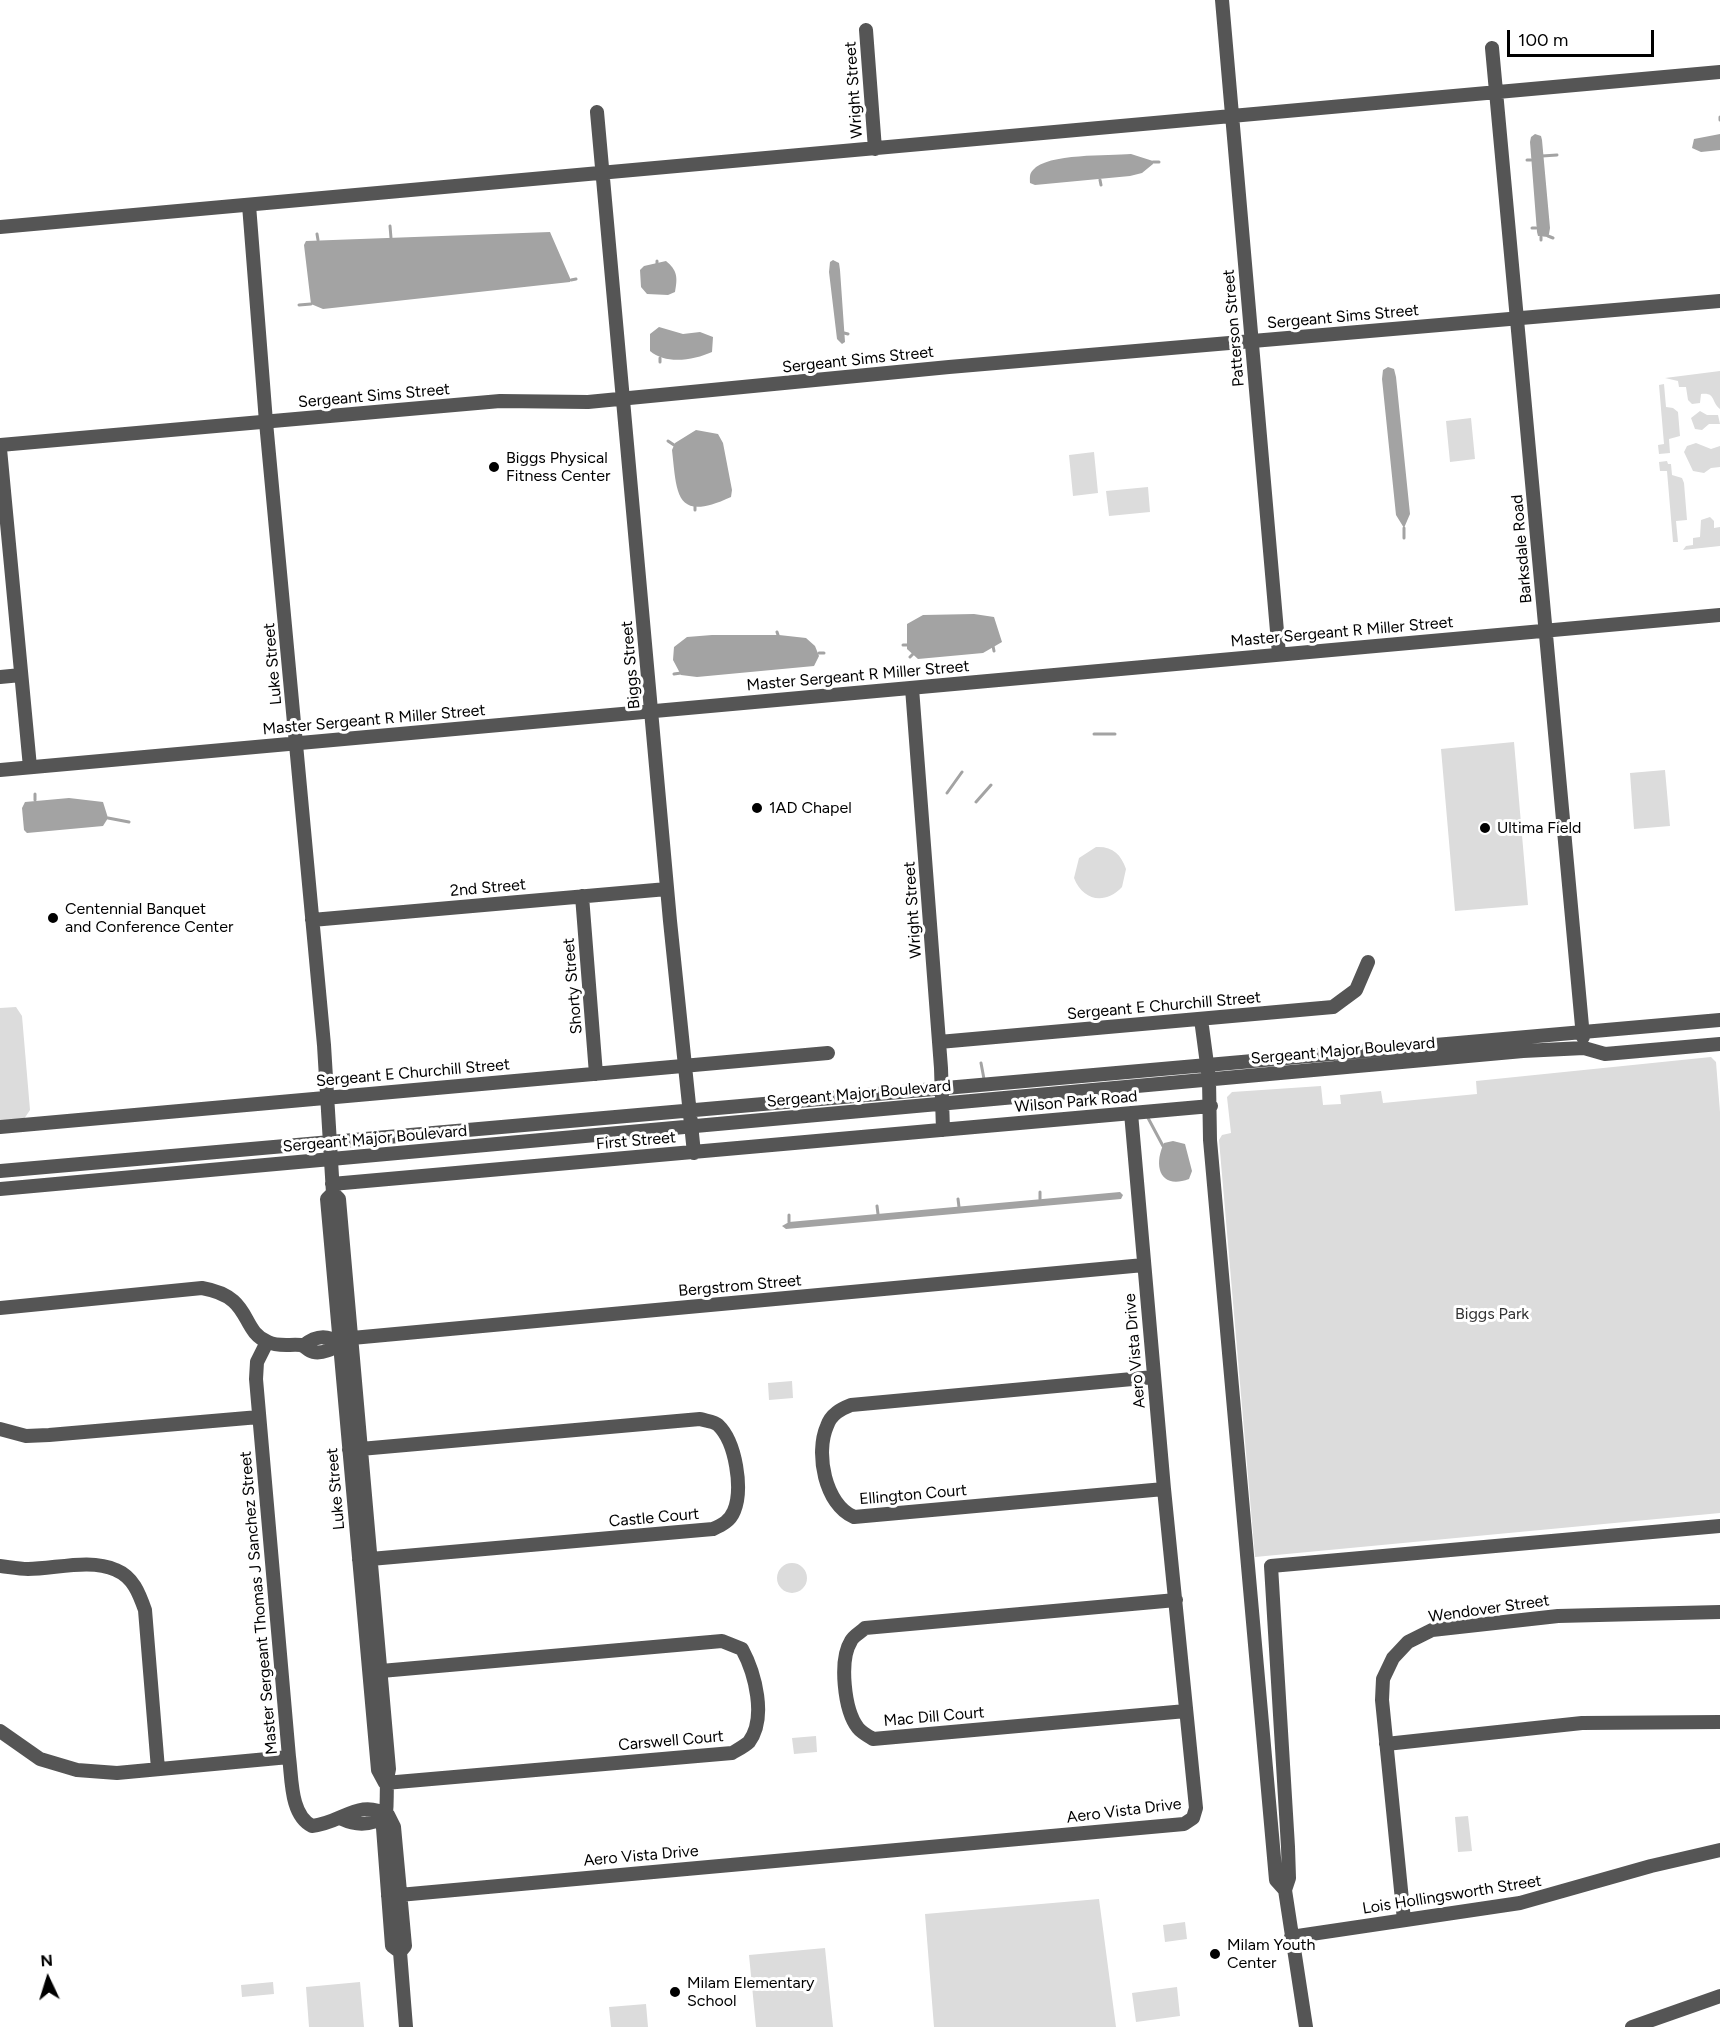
<!DOCTYPE html>
<style>
body{margin:0}
#map{position:relative;width:1720px;height:2027px;overflow:hidden;background:#fff;font-family:Figtree,sans-serif}
canvas{display:block}
.north{position:absolute;left:18px;top:1949px;width:60px;height:60px;-webkit-text-stroke:4px #fff;paint-order:stroke;rotate:356deg;font-size:16px;font-weight:700;line-height:24px;text-align:center;color:#000}
.north::after{content:'';display:block;margin:auto;width:21px;height:27px;background:#000;clip-path:polygon(50% 0,100% 100%,50% 72%,0 100%)}
.scale{position:absolute;left:1507px;top:30px;width:147px;height:27px;box-sizing:border-box;border:3px solid #000;border-top:0;padding-left:8px;font-size:18px;line-height:21px;white-space:nowrap;color:#000;-webkit-text-stroke:4px #fff;paint-order:stroke}
</style>
<div id="map">
<canvas width="1720" height="2027"></canvas>
<div class="north">N</div>
<div class="scale">100 m</div>
</div>
<script>
const context = document.querySelector('canvas').getContext('2d');
context.lineJoin = 'round';
function fill(path, color) { context.fillStyle = color; context.fill(path, 'evenodd'); }
function stroke(path, color, width, dash) { context.strokeStyle = color; context.lineWidth = width; context.lineCap = dash ? 'butt' : 'round'; context.setLineDash(dash || []); context.stroke(path); }
function write(font, color, halo, rows, align = 'center') {
  context.font = font + ' Figtree,sans-serif'; context.lineWidth = 6; context.setLineDash([]); context.textBaseline = 'middle'; context.strokeStyle = halo; context.fillStyle = color; for (const [text, x, y, turn = 0] of rows) {
    context.save(); context.translate(x, y); context.rotate((+turn || 0) * Math.PI / 180); context.textAlign = isNaN(turn) ? turn : align; if (halo) context.strokeText(text, 0, 0); context.fillText(text, 0, 0); context.restore();
  }
}
const green = new Path2D(`
 M1720 371V409C1711 402 1716 392 1701 394L1700 403 1692 404 1688 400 1686 387H1679L1678 381 1665 378Z
 M1664 384 1666 407 1673 408 1678 412 1680 436 1669 439 1670 453 1659 454 1658 445 1664 444 1659 385Z
 M1700 411 1707 415H1718L1720 424H1709L1702 430 1695 429 1691 418Z
 M1471 418 1475 459 1450 462 1446 421Z
 M1696 443 1711 449 1720 446V467L1711 468 1704 473 1693 471 1684 452 1687 446Z
 M1094 452 1098 493 1073 496 1069 455Z
 M1667 461 1668 464H1671L1672 475 1682 478 1684 483 1687 520 1676 521 1678 542H1673L1667 471H1660L1659 462Z
 M1148 487 1150 512 1109 516 1106 491Z
 M1710 517 1714 521V528L1720 527V546L1683 550 1686 546 1693 545V538L1700 537 1701 520Z
 M1514 742 1528 905 1455 911 1441 749Z
 M1665 770 1670 826 1634 829 1630 773Z
 M1096 847C1112 846 1121 854 1126 869L1122 887C1105 905 1083 901 1074 878L1079 858Z
 M16 1007 22 1016 30 1110 24 1119 0 1121V1008Z
 M1711 1057 1716 1062 1720 1112V1513L1255 1557 1219 1140 1222 1135 1231 1133 1227 1097 1232 1092 1321 1086 1323 1105 1341 1104 1340 1095 1381 1091 1383 1103 1477 1094 1476 1081Z
 M792 1381 793 1398 769 1400 768 1383Z
 M777 1578a15 15 0 1 1 30 0a15 15 0 1 1-30 0Z
 M816 1736 817 1752 794 1754 792 1738Z
 M1468 1816 1472 1851 1458 1852 1455 1817Z
 M1099 1899 1116 2027H934L925 1914Z
 M1185 1922 1187 1939 1165 1942 1163 1925Z
 M825 1948 833 2027H756L749 1955Z
 M273 1982 274 1994 242 1997 241 1985Z
 M360 1982 364 2027H309L306 1987Z
 M1177 1987 1180 2016 1136 2022 1132 1993Z
 M646 2004 648 2027H611L609 2007Z`);
const water = new Path2D(`
 M1535 134 1541 136 1542 140 1550 228 1549 234 1548 237 1538 236 1537 232 1530 142 1531 137Z
 M1720 134V150L1701 152 1692 148 1694 139Z
 M1131 154 1153 161V164L1142 173 1130 176 1035 185 1030 183C1030 178 1029 174 1033 170 1047 153 1109 156 1131 154Z
 M550 232 570 278V282L323 309 311 304 304 245 306 241Z
 M833 260 839 263 840 270 845 342 842 344 837 339 829 272 830 262Z
 M666 261C677 270 678 277 675 292L668 295 647 294 641 287 640 270 644 266Z
 M659 327 683 334 700 332 713 337 712 352C694 360 666 365 650 351V334Z
 M1388 367 1394 369 1396 377 1410 514 1404 528 1396 515 1382 379 1383 370Z
 M696 430 718 434 723 443 732 490 731 497C675 523 677 494 672 450L675 443Z
 M974 614 994 617 1002 642 983 653 918 659 907 649V624L923 615Z
 M712 635H779L806 638 815 646 819 656 814 666 697 677 681 675 673 660 674 647 687 637Z
 M69 798 103 802 108 818 103 826 27 833 24 830 22 808 25 802Z
 M1173 1141 1185 1144 1192 1171 1189 1179C1160 1190 1153 1166 1164 1143Z
 M1120 1192 1123 1195 1121 1199 786 1229 782 1226 789 1222Z`);
const stream = new Path2D(`
 M1720 117V120
 M1542 156 1557 155
 M1527 160H1531
 M1153 162H1159
 M1100 180 1101 185
 M390 226 391 238
 M1532 228H1536
 M317 234 318 240
 M1548 236 1553 238
 M1541 240V237
 M657 261V265
 M571 280 576 279
 M299 305 311 304
 M844 333 848 334
 M660 362V358
 M668 441 674 445
 M695 506V510
 M1404 528V538
 M777 632 778 635
 M903 645H908
 M993 646 994 651
 M819 653H824
 M910 657 913 654
 M674 674 681 673
 M1094 734H1115
 M947 793 962 772
 M35 794V800
 M976 802 991 785
 M108 818 129 822
 M981 1063 984 1079
 M1147 1116 1163 1146
 M1040 1192V1199
 M958 1199 959 1207
 M877 1206 878 1214
 M789 1215V1222`);
const minor = new Path2D(`
 M1222 0 1279 654
 M866 30 875 149
 M1492 48 1583 1037
 M597 112 670 921 694 1153
 M249 205 266 422 324 1045 333 1193 339 1199 389 1769C384 1789 390 1808 383 1828L392 1946 400 1952
 M0 227 1720 72
 M0 445 500 401 588 402 949 367 1720 301
 M0 449 30 767
 M0 677 21 675
 M912 688 941 1068 943 1130
 M0 770 1720 615
 M582 896 596 1074
 M312 920 667 889
 M1201 1019 1209 1079 1210 1140 1276 1880 1285 1890 1306 2027
 M939 1042 1333 1007 1356 990 1368 962
 M0 1127 828 1053
 M0 1171 1720 1020
 M332 1184 1211 1106
 M0 1189 1523 1051 1584 1048 1605 1054 1720 1044
 M333 1193 327 1199 378 1770 385 1783
 M0 1308 202 1288C254 1297 239 1330 268 1342 278 1347 290 1344 301 1345 305 1346 308 1351 313 1352 327 1355 340 1343 352 1338L1144 1265
 M267 1342 257 1362 256 1379 289 1757C292 1778 290 1815 312 1826 343 1823 358 1798 388 1815
 M303 1346C315 1336 326 1334 339 1343
 M1154 1377 851 1405C841 1409 831 1414 827 1426 815 1453 825 1505 854 1517L1164 1489
 M0 1429 26 1436 49 1435 259 1417
 M349 1450 700 1419C706 1421 714 1421 718 1425 736 1442 743 1489 734 1511 730 1521 722 1525 713 1529L359 1560
 M0 1566C9 1567 19 1569 28 1569 55 1569 90 1558 116 1570 133 1577 139 1593 145 1610L158 1769
 M1176 1600 865 1628C861 1632 853 1636 851 1641 839 1660 844 1710 858 1728 861 1732 868 1736 873 1739L1186 1711
 M381 1671 722 1641 742 1649C755 1673 767 1718 749 1742 745 1746 737 1750 732 1753L385 1783
 M0 1731 40 1759 77 1770 117 1773 289 1757
 M1386 1744 1582 1723 1720 1722
 M388 1815 394 1827 405 1946 400 1952 406 2027
 M342 1819C359 1827 373 1825 388 1815
 M1285 1890 1289 1878 1288 1847 1271 1566 1720 1526
 M388 1896 1184 1824 1193 1818 1196 1808 1164 1489 1131 1113
 M1404 1920 1382 1700 1383 1679 1393 1658 1408 1642 1432 1630 1558 1616 1720 1612
 M1291 1937 1520 1903 1651 1866 1720 1850
 M1632 2027 1720 1996`);
const markers = [
 [494,467,6,"#000"],
 [757,808,6,"#000"],
 [1485,828,6,"#000"],
 [53,918,6,"#000"],
 [1215,1954,6,"#000"],
 [675,1992,6,"#000"]
];
const streetNames = [
 ["Wright Street",854,90,-94],
 ["Sergeant Sims Street",1343,317,-5],
 ["Patterson Street",1234,328,-95],
 ["Sergeant Sims Street",858,360,-6],
 ["Sergeant Sims Street",374,396,-5],
 ["Barksdale Road",1522,549,-95],
 ["Master Sergeant R Miller Street",1342,632,-5],
 ["Luke Street",273,664,-95],
 ["Biggs Street",631,665,-95],
 ["Master Sergeant R Miller Street",858,676,-5],
 ["Master Sergeant R Miller Street",374,720,-5],
 ["2nd Street",488,888,-5],
 ["Wright Street",913,910,-94],
 ["Shorty Street",573,986,-95],
 ["Sergeant E Churchill Street",1164,1006,-5],
 ["Sergeant Major Boulevard",1343,1051,-5],
 ["Sergeant E Churchill Street",413,1073,-5],
 ["Sergeant Major Boulevard",859,1094,-5],
 ["Wilson Park Road",1076,1102,-5],
 ["Sergeant Major Boulevard",375,1139,-5],
 ["First Street",636,1141,-5],
 ["Bergstrom Street",740,1286,-5],
 ["Aero Vista Drive",1135,1351,-95],
 ["Luke Street",336,1489,-95],
 ["Ellington Court",913,1495,-5],
 ["Castle Court",654,1518,-5],
 ["Master Sergeant Thomas J Sanchez Street",259,1603,-95],
 ["Wendover Street",1489,1609,-8],
 ["Mac Dill Court",934,1717,-5],
 ["Carswell Court",671,1741,-5],
 ["Aero Vista Drive",1124,1811,-7],
 ["Aero Vista Drive",641,1856,-5],
 ["Lois Hollingsworth Street",1452,1895,-9]
];
const poiNames = [
 ["Biggs Physical",506,458],
 ["Fitness Center",506,476],
 ["1AD Chapel",769,808],
 ["Ultima Field",1497,828],
 ["Centennial Banquet",65,909],
 ["and Conference Center",65,927],
 ["Milam Youth",1227,1945],
 ["Center",1227,1963],
 ["Milam Elementary",687,1983],
 ["School",687,2001]
];
const parkNames = [
 ["Biggs Park",1492,1314]
];
fill(green, '#dcdcdc');
fill(water, '#a3a3a3');
stroke(stream, '#a3a3a3', 3);
stroke(minor, '#555', 14);
for (const [x, y, r, color] of markers) { const dot = new Path2D(); dot.arc(x, y, r, 0, 2 * Math.PI); context.fillStyle = color; context.fill(dot); stroke(dot, '#fff', 2); }
write('16px', '#000', '#fff', streetNames);
write('16px', '#000', '#fff', poiNames, 'left');
write('16px', '#333', '#fff', parkNames);
</script>
